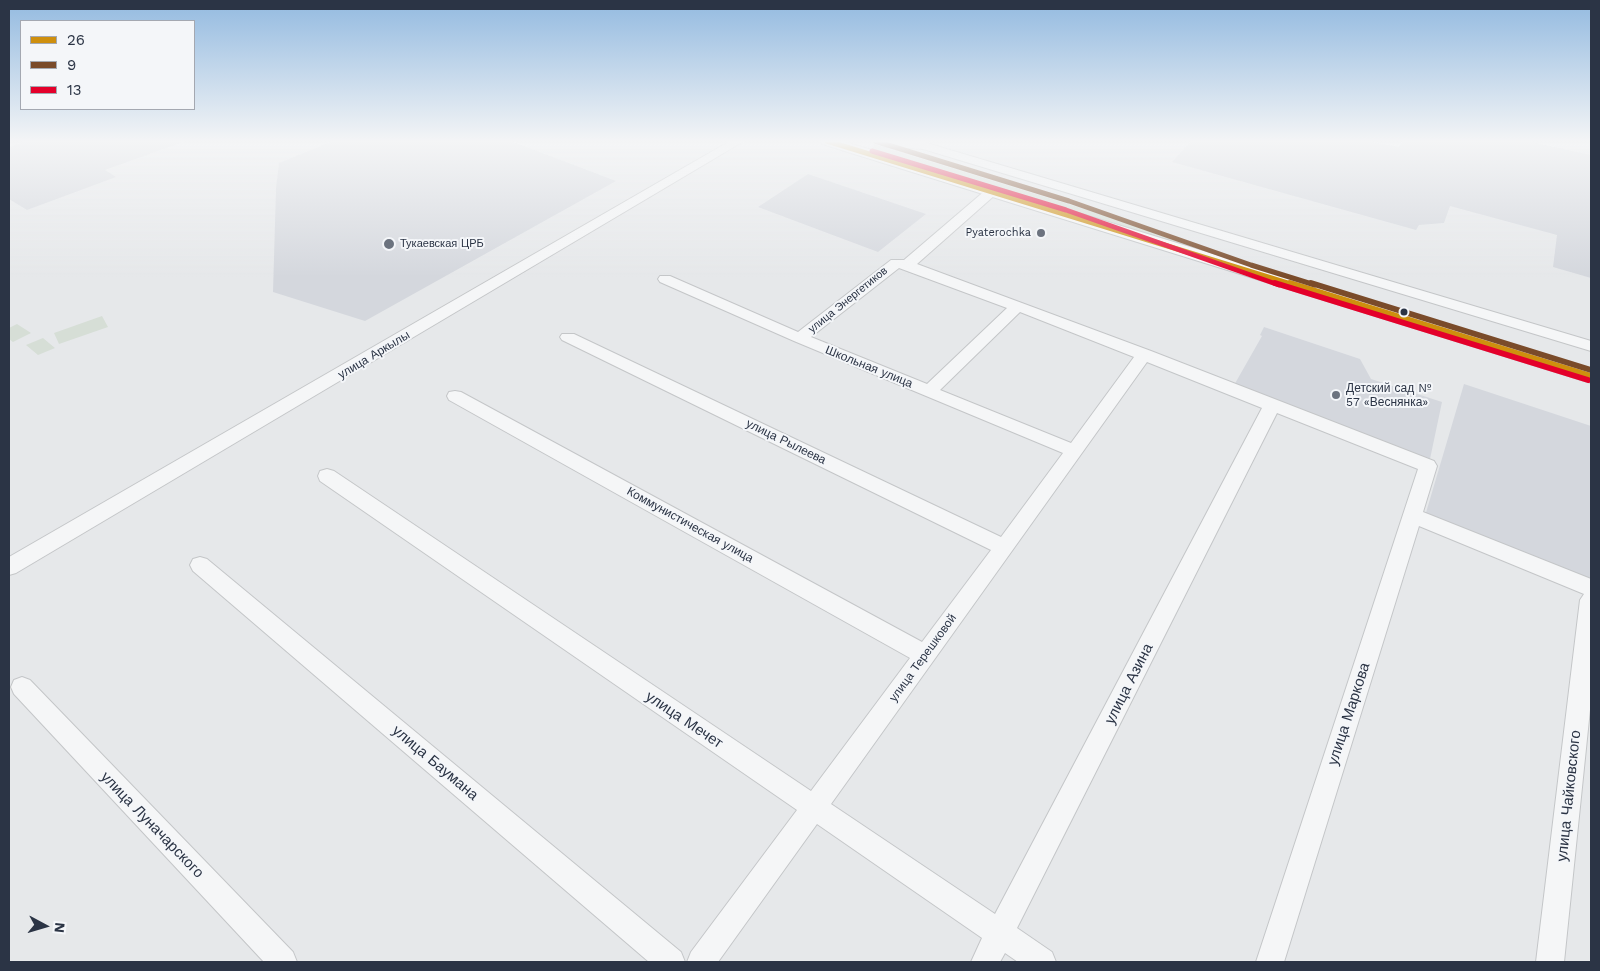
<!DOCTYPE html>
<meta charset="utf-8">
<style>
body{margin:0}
#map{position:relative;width:1600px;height:971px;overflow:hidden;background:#e6e8ea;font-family:"Work Sans",sans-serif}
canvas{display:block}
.frame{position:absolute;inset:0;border:10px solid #2b3445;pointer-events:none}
.legend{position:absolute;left:20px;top:20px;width:175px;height:90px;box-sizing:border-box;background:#f4f6f9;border:1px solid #a4a8b1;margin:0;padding:6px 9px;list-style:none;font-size:15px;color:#2b3445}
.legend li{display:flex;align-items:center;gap:10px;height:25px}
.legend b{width:25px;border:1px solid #a4a8b1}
.north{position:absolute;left:20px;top:901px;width:50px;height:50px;-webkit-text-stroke:4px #f4f6f9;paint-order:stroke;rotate:96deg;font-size:14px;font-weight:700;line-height:20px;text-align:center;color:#2b3445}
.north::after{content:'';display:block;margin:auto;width:18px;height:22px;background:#2b3445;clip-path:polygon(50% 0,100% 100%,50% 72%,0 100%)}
</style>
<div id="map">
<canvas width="1600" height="971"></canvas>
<div class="frame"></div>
<ul class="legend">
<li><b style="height:6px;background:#ce8f0e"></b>26</li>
<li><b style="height:6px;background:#7a4b2a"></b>9</li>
<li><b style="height:6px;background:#e4002b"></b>13</li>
</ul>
<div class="north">N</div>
</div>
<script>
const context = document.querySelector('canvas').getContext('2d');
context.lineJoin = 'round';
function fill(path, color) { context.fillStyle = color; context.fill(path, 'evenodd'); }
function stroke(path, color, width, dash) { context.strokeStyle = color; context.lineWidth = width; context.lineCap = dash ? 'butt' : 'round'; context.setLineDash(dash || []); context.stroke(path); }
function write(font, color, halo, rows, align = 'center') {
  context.font = font + ' "Work Sans",sans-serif'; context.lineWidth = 4; context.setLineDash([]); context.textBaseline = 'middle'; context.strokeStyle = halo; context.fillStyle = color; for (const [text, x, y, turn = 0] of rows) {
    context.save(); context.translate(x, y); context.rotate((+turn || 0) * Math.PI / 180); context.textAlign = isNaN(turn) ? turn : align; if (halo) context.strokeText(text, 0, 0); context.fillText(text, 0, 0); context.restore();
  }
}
const built = new Path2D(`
 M27 141H186L105 170 116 177 27 210 9 199V147Z
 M333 141H511L616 181 365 321 273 292 276 188 279 163Z
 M1191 141H1368L1399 147 1402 141H1527L1591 155V278L1553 267 1557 235 1450 206 1444 223 1419 225 1416 230 1172 162Z
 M808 174 926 214 878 252 758 207Z
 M1264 327 1360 359 1371 379 1442 402 1430 459 1233 387 1262 336 1260 335Z
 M1464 384 1591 426V583L1425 516Z`);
const green = new Path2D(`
 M874 144 1107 216 1233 261 866 149 873 148Z
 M102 316 108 327 59 344 54 333Z
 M17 324 31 333 13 342 9 339V328Z
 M43 338 55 348 38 355 26 345Z`);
const minor = new Path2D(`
 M730 141H744L16 573 9 575V557Z
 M888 141H920L1591 341V351L923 149 884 147 882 145 884 143Z
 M991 188 997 192 995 195 917 264 1151 351 1434 461 1437 466 1423 512 1591 579V700L1564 962H1536L1580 600 1584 594 1419 526 1284 962H1256L1418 469 1277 413 1017 928 1052 952 1056 962H1018L1005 953 1000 962H971L982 938 817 824 718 962H687L691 952 797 810 320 481 318 476 320 471 327 469 334 471 811 791 910 658 449 400 447 396 449 392 455 391 461 392 922 642 991 550 562 340 560 337 562 334H574L1001 537 1063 453 794 341 660 282 658 279 660 276H670L798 332 891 260H904L987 189ZM899 268 1007 308 927 384 811 337ZM1020 312 1134 357 1071 443 940 390ZM1147 362 1262 408 995 914 831 804Z
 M200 557 207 559 681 952 685 962H649L193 571 190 565 193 559Z
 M22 677 30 680 293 952 297 962H264L14 694 11 687 14 680Z`);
const major = new Path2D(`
 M820 141H842L1591 369V383L822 144Z`);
const bus1Far1 = new Path2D(`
 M827 141 1294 285`);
const bus1 = new Path2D(`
 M1290 283 1591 376`);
const bus2Far1 = new Path2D(`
 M875 141 1069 201 1251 265 1315 285`);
const bus2 = new Path2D(`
 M1311 283 1591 370`);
const bus3Far1 = new Path2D(`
 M872 151 1066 210 1279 285`);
const bus3 = new Path2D(`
 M1275 283 1588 380`);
const markers = [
 [1041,233,5,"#6c737f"],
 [389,244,6,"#6c737f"],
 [1404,312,4.5,"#2b3445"],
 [1336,395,5,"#6c737f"]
];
const farPoinames = [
 ["Pyaterochka",1031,233],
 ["Тукаевская ЦРБ",400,244,"left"]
];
const farStreetnames = [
 ["улица Энергетиков",848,300,-39]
];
const streetNames = [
 ["улица Аркылы",374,355,-31],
 ["Школьная улица",869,367,22],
 ["улица Рылеева",786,442,26],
 ["Коммунистическая улица",690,525,29],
 ["улица Терешковой",923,658,-54]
];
const poiNames = [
 ["Детский сад №",1346,388],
 ["57 «Веснянка»",1346,402]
];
const nearStreetnames = [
 ["улица Азина",1129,684,-63],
 ["улица Маркова",1349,714,-72],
 ["улица Мечет",684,720,34],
 ["улица Баумана",435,763,40],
 ["улица Чайковского",1569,796,-84],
 ["улица Луначарского",152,825,46]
];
fill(built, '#d4d7dd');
fill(green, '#d6ded6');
stroke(minor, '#c4c6c8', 2);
stroke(major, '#c2c5c8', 2);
fill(minor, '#f5f6f7');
fill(major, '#f8f8f8');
stroke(bus1Far1, '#ce8f0e', 5);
stroke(bus1, '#ce8f0e', 6);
stroke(bus2Far1, '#7a4b2a', 5);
stroke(bus2, '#7a4b2a', 6);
stroke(bus3Far1, '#e4002b', 5);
stroke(bus3, '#e4002b', 6);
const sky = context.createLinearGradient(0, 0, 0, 277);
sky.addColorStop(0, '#93bae0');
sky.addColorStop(0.51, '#f4f5f6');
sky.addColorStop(1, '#f4f5f600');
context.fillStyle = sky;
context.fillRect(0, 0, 1600, 277);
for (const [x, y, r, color] of markers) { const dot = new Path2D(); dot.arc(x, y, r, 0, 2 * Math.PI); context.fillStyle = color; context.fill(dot); stroke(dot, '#f4f6f9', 2); }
write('11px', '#2b3445', '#f4f6f9', farPoinames, 'right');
write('11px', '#2b3445', '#f4f6f9', farStreetnames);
write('12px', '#2b3445', '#f4f6f9', streetNames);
write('12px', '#2b3445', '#f4f6f9', poiNames, 'left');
write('15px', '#2b3445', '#f4f6f9', nearStreetnames);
</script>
